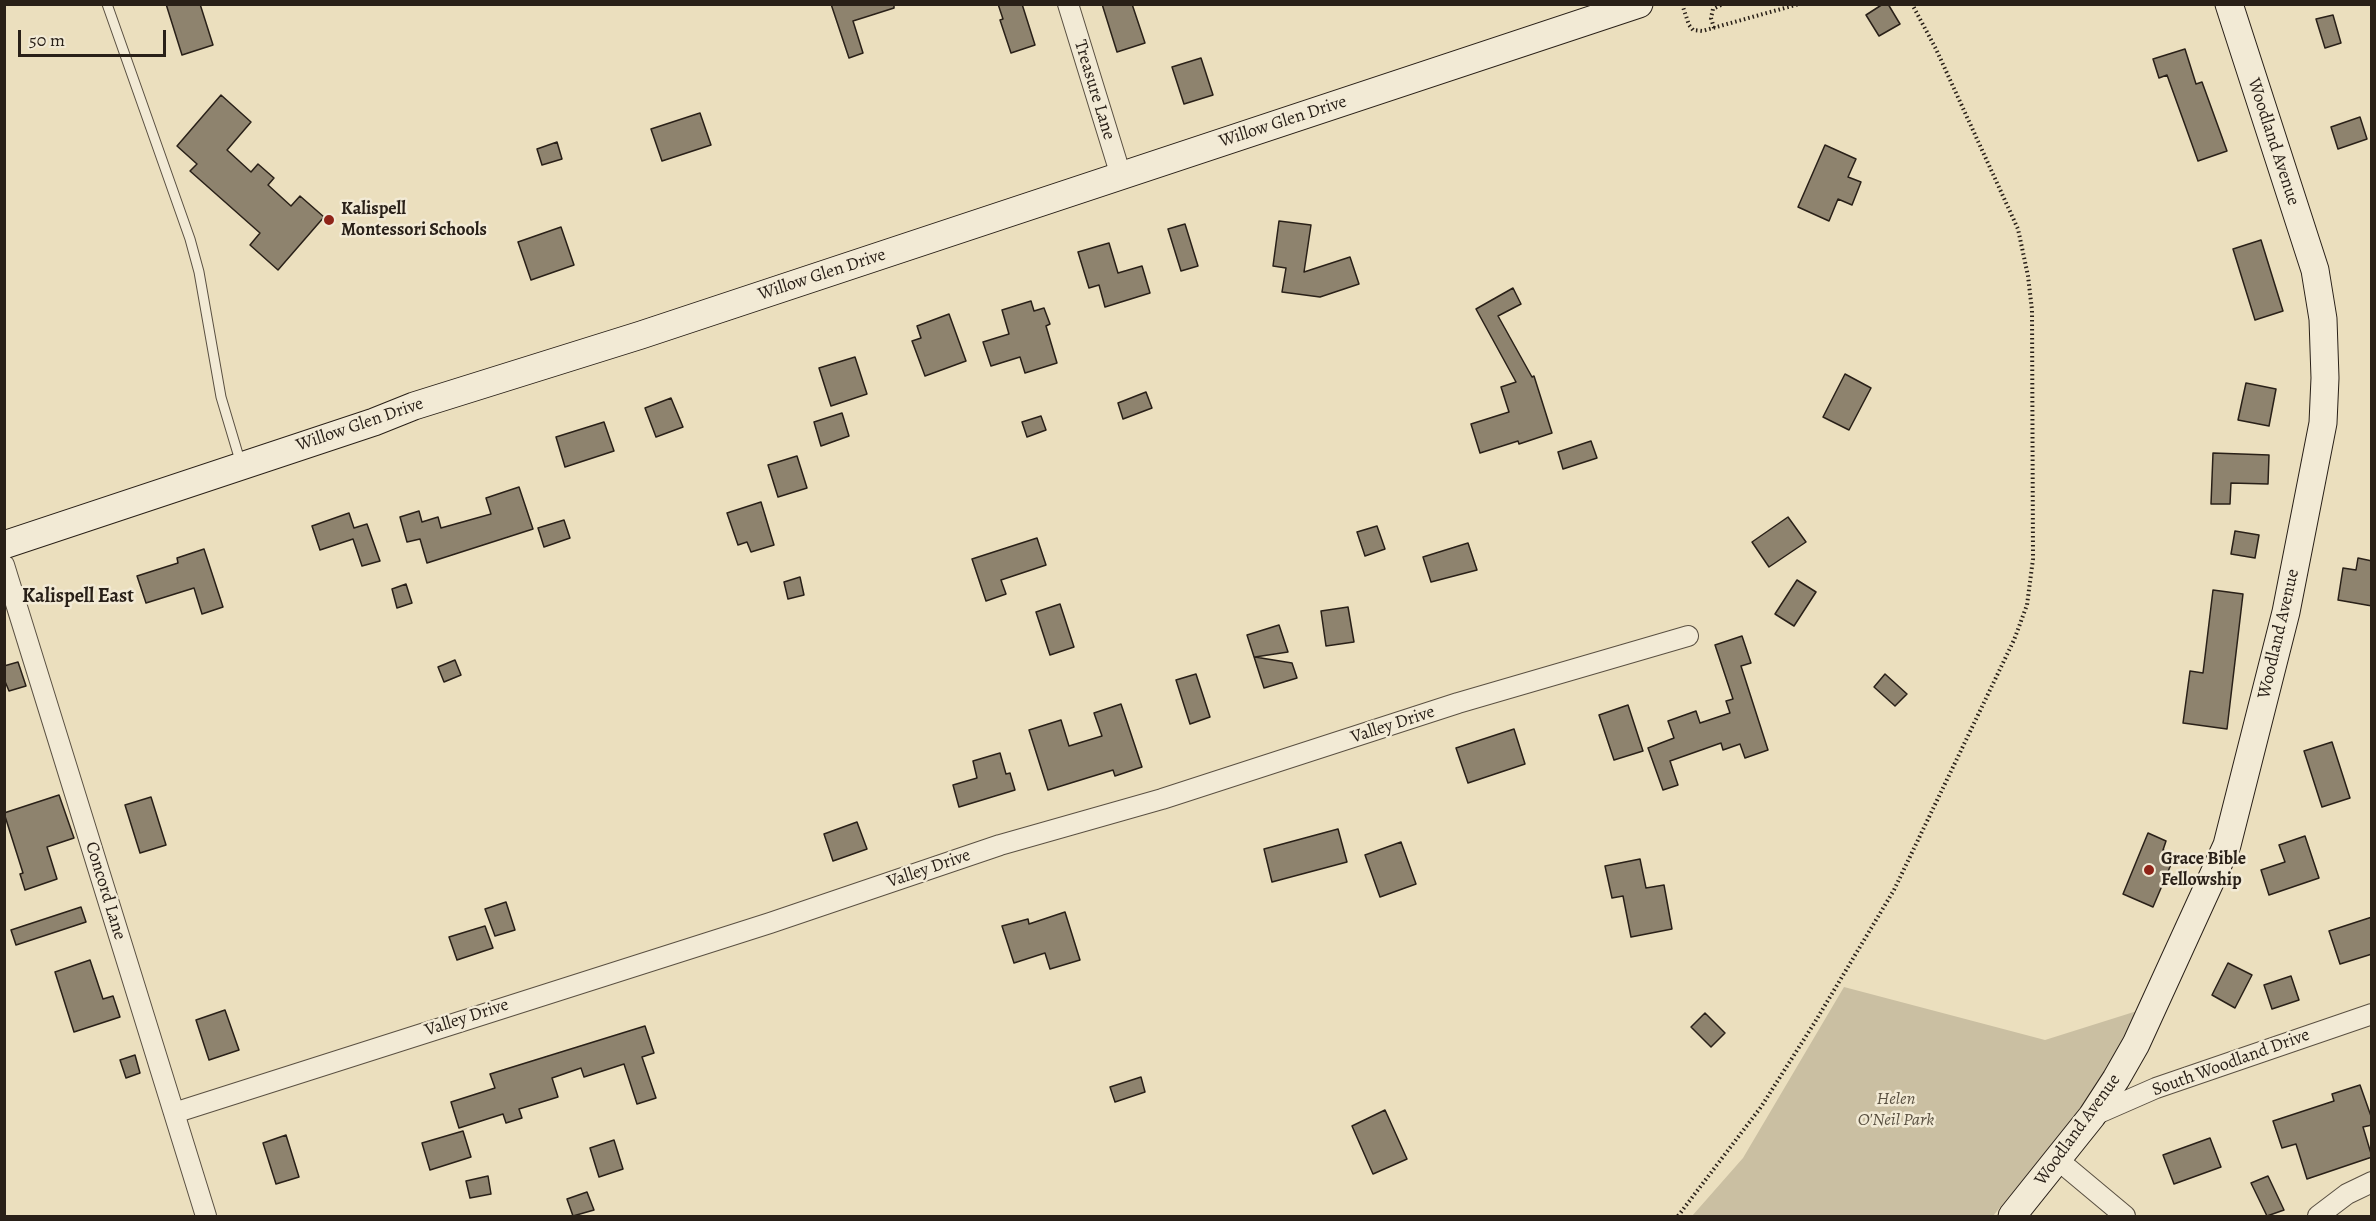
<!DOCTYPE html>
<style>
body{margin:0}
#map{position:relative;width:2376px;height:1221px;overflow:hidden;background:#ebdfbe;font-family:Alegreya,serif}
canvas{display:block}
.frame{position:absolute;inset:0;border:6px solid #292018;pointer-events:none}
.scale{position:absolute;left:18px;top:30px;width:148px;height:27px;box-sizing:border-box;border:3px solid #292018;border-top:0;padding-left:8px;font-size:18px;line-height:21px;white-space:nowrap;color:#292018;-webkit-text-stroke:4px #f2ead5;paint-order:stroke}
</style>
<div id="map">
<canvas width="2376" height="1221"></canvas>
<div class="frame"></div>
<div class="scale">50 m</div>
</div>
<script>
const context = document.querySelector('canvas').getContext('2d');
context.lineJoin = 'round';
function fill(path, color) { context.fillStyle = color; context.fill(path, 'evenodd'); }
function stroke(path, color, width, dash) { context.strokeStyle = color; context.lineWidth = width; context.lineCap = dash ? 'butt' : 'round'; context.setLineDash(dash || []); context.stroke(path); }
function write(font, color, halo, rows, align = 'center') {
  context.font = font + ' Alegreya,serif'; context.lineWidth = 5; context.setLineDash([]); context.textBaseline = 'middle'; context.strokeStyle = halo; context.fillStyle = color; for (const [text, x, y, turn = 0] of rows) {
    context.save(); context.translate(x, y); context.rotate((+turn || 0) * Math.PI / 180); context.textAlign = isNaN(turn) ? turn : align; if (halo) context.strokeText(text, 0, 0); context.fillText(text, 0, 0); context.restore();
  }
}
const green = new Path2D(`
 M1844 987 2045 1040 2137 1011 2109 1067 2069 1124 1993 1216H1692L1743 1158Z`);
const building = new Path2D(`
 M166 4H200L213 45 182 55Z
 M831 4H894V8L853 21 863 53 849 58Z
 M998 4H1022L1035 45 1011 53 1000 20 1003 19Z
 M1102 4H1132L1145 43 1117 52Z
 M1883 4H1888L1900 24 1879 36 1866 15Z
 M2333 15 2341 43 2325 48 2316 19Z
 M2185 49 2196 84 2202 82 2227 151 2198 161 2167 75 2159 78 2153 59Z
 M1201 58 1213 95 1184 104 1172 67Z
 M221 95 251 122 227 150 251 172 258 164 274 178 268 185 291 206 300 196 324 217 278 270 250 245 260 233 190 171 197 164 177 146Z
 M700 113 711 145 662 161 651 129Z
 M2360 117 2367 139 2338 149 2331 127Z
 M557 142 562 159 542 165 537 149Z
 M1825 145 1856 159 1848 177 1861 182 1852 205 1838 199 1829 221 1798 207Z
 M1279 221 1311 225 1304 272 1350 257 1359 284 1320 297 1282 292 1286 268 1273 266Z
 M1185 224 1198 266 1181 271 1168 229Z
 M561 227 574 265 531 280 518 242Z
 M2261 240 2283 311 2255 320 2233 249Z
 M1109 243 1118 273 1142 266 1150 293 1105 307 1099 285 1089 288 1078 252Z
 M1513 288 1521 304 1498 316 1532 377 1534 376 1552 433 1519 444 1518 441 1480 453 1471 424 1509 412 1501 387 1516 382 1476 309Z
 M1031 301 1034 311 1044 308 1050 324 1046 326 1057 363 1025 373 1020 357 991 366 983 342 1009 334 1002 310Z
 M949 314 966 361 925 376 912 341 921 338 917 326Z
 M855 357 867 394 831 406 819 368Z
 M1845 374 1871 388 1849 430 1823 417Z
 M2246 383 2276 389 2269 426 2238 420Z
 M1146 392 1152 408 1123 419 1118 403Z
 M671 398 683 427 656 437 645 408Z
 M842 413 849 436 821 446 814 422Z
 M1041 416 1046 430 1027 437 1022 422Z
 M604 422 614 451 565 467 556 437Z
 M1591 441 1597 458 1563 469 1558 452Z
 M2213 453 2269 455 2268 484 2231 483 2230 504H2211Z
 M797 456 807 488 778 497 768 465Z
 M519 487 533 529 427 563 420 539 407 542 400 517 419 511 422 522 438 517 441 528 491 514 486 498Z
 M761 502 774 545 751 552 747 542 738 545 727 513Z
 M349 513 354 528 367 524 380 561 362 566 353 539 320 550 312 526Z
 M1788 517 1806 542 1769 567 1752 542Z
 M564 520 570 538 544 547 538 528Z
 M1377 526 1385 549 1365 556 1357 532Z
 M2235 531 2259 535 2255 558 2231 554Z
 M1037 538 1046 565 1001 580 1006 594 986 601 972 559Z
 M1468 543 1477 570 1431 582 1423 557Z
 M204 549 223 607 202 614 194 588 146 603 137 576 178 563 177 558Z
 M2358 558 2372 561V606L2338 600 2343 568 2356 570Z
 M800 577 804 595 788 599 784 582Z
 M1797 580 1816 592 1794 626 1775 614Z
 M406 584 412 603 397 608 392 589Z
 M2213 590 2243 594 2227 729 2183 723 2190 671 2203 673Z
 M1060 604 1074 647 1050 655 1036 612Z
 M1348 607 1354 642 1326 646 1321 611Z
 M1279 625 1288 652 1255 657 1292 663 1297 678 1264 688 1247 635Z
 M1742 636 1751 663 1741 666 1768 750 1745 758 1740 744 1723 750 1721 743 1670 761 1678 785 1663 790 1648 748 1674 738 1668 721 1696 711 1700 723 1730 713 1726 701 1733 699 1715 645Z
 M455 660 461 675 444 682 438 667Z
 M18 662 26 686 9 691 4 679V666Z
 M1196 674 1210 717 1190 724 1176 680Z
 M1885 674 1907 694 1895 706 1874 687Z
 M1121 704 1142 767 1115 776 1113 770 1048 790 1029 730 1061 720 1069 746 1102 736 1094 713Z
 M1628 705 1643 751 1614 760 1599 715Z
 M1514 729 1525 764 1468 783 1456 748Z
 M2332 742 2350 798 2322 807 2304 751Z
 M1000 753 1006 774 1010 773 1015 790 959 807 953 785 977 778 973 761Z
 M59 795 74 838 47 847 57 879 25 890 20 874 23 873 4 813Z
 M151 797 166 845 140 853 125 805Z
 M857 822 867 849 833 861 824 834Z
 M1338 829 1347 862 1272 882 1264 849Z
 M2148 833 2166 841 2163 850 2175 855 2153 907 2123 894Z
 M2305 836 2319 878 2269 895 2261 870 2285 862 2279 845Z
 M1401 842 1416 884 1380 897 1365 855Z
 M1640 859 1646 888 1664 885 1672 929 1631 937 1623 896 1612 898 1605 866Z
 M506 902 515 930 495 936 485 909Z
 M81 907 86 922 16 945 11 930Z
 M1065 912 1080 960 1050 969 1045 953 1014 963 1002 926 1028 919 1029 924Z
 M2372 917V954L2340 964 2329 931Z
 M485 926 493 948 457 960 449 937Z
 M90 960 103 999 113 996 120 1017 74 1032 55 972Z
 M2228 963 2252 975 2235 1008 2212 995Z
 M2291 976 2299 1000 2272 1009 2264 985Z
 M225 1010 239 1050 209 1060 196 1020Z
 M1705 1013 1725 1033 1711 1047 1691 1027Z
 M645 1026 654 1053 642 1057 656 1098 637 1104 624 1064 584 1077 581 1068 552 1078 558 1097 519 1109 522 1118 506 1123 503 1114 459 1128 451 1102 495 1088 490 1074Z
 M135 1055 140 1073 126 1078 120 1060Z
 M1141 1077 1145 1092 1115 1102 1110 1087Z
 M2360 1085 2372 1119V1125L2363 1127 2372 1157 2307 1179 2296 1144 2282 1148 2273 1121 2334 1101 2332 1094Z
 M1385 1110 1407 1159 1373 1174 1352 1126Z
 M463 1131 471 1157 430 1170 422 1143Z
 M286 1135 299 1177 276 1184 263 1143Z
 M2210 1138 2221 1167 2174 1184 2163 1155Z
 M614 1140 623 1169 599 1177 590 1148Z
 M488 1176 491 1194 470 1198 466 1181Z
 M2268 1176 2284 1210 2267 1216 2251 1183Z
 M587 1192 594 1210 573 1216 567 1199Z`);
const path = new Path2D(`
 M1682 4 1689 25 1693 30 1702 31 1799 4
 M1714 28 1711 18 1713 9 1723 4
 M1678 1216 1761 1107 1815 1022 1894 890 2014 640 2027 605 2033 559 2032 310 2028 276 2018 229 1936 49 1912 4`);
const lane = new Path2D(`
 M107 4 190 239 199 272 221 397 241 464`);
const street = new Path2D(`
 M1068 4 1121 176
 M4 565 206 1216
 M174 1113 770 923 1000 845 1162 799 1458 703 1688 636
 M2092 1116 2156 1088 2372 1014
 M2058 1160 2125 1216
 M2318 1216 2347 1194 2372 1182`);
const secondary = new Path2D(`
 M4 545 374 422 414 406 641 335 1639 4
 M2012 1216 2092 1116 2116 1079 2136 1044 2227 845 2286 612 2323 423 2325 378 2323 319 2315 270 2229 4`);
const markers = [
 [329,220,6,"#8f2418"],
 [2149,870,6,"#8f2418"]
];
const streetNames = [
 ["Treasure Lane",1094,90,73],
 ["Willow Glen Drive",1283,122,-18],
 ["Woodland Avenue",2273,142,72],
 ["Willow Glen Drive",822,275,-18],
 ["Willow Glen Drive",360,425,-19],
 ["Woodland Avenue",2279,634,-77],
 ["Valley Drive",1393,725,-18],
 ["Valley Drive",929,869,-19],
 ["Concord Lane",105,891,73],
 ["Valley Drive",467,1018,-18],
 ["South Woodland Drive",2231,1063,-20],
 ["Woodland Avenue",2078,1130,-54]
];
const poiNames = [
 ["Kalispell",341,210],
 ["Montessori Schools",341,231],
 ["Grace Bible",2161,860],
 ["Fellowship",2161,881]
];
const parkNames = [
 ["Helen",1896,1100],
 ["O'Neil Park",1896,1121]
];
const neighbourhoodNames = [
 ["Kalispell East",78,597]
];
fill(green, '#cabfa2');
fill(building, '#8e836e');
stroke(building, '#292018', 1.5);
stroke(lane, '#5a5042', 11);
stroke(street, '#5a5042', 22);
stroke(secondary, '#292018', 29);
stroke(path, '#292018', 4, [1.5, 3]);
stroke(lane, '#f2ead5', 9);
stroke(street, '#f2ead5', 20);
stroke(secondary, '#f2ead5', 27);
for (const [x, y, r, color] of markers) { const dot = new Path2D(); dot.arc(x, y, r, 0, 2 * Math.PI); context.fillStyle = color; context.fill(dot); stroke(dot, '#f2ead5', 2); }
write('18px', '#292018', '#f2ead5', streetNames);
write('bold 18px', '#292018', '#f2ead5', poiNames, 'left');
write('italic 18px', '#595041', '#f2ead5', parkNames);
write('bold 20px', '#292018', '#f2ead5', neighbourhoodNames);
</script>
